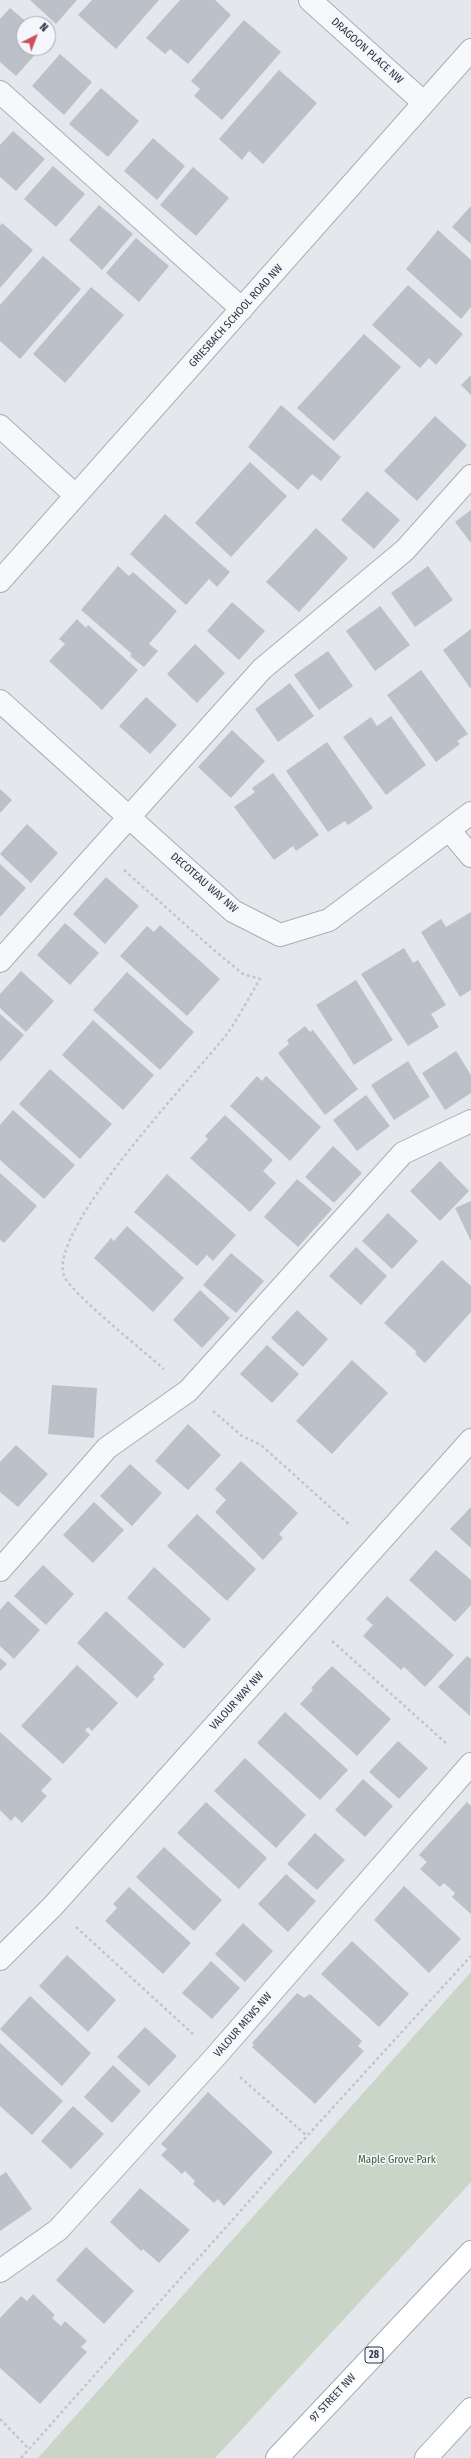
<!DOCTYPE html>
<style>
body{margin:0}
#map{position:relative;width:471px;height:2458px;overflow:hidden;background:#e4e7ec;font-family:"Fira Sans Condensed",sans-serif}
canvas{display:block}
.north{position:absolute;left:16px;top:16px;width:40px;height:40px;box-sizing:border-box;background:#f4f6f9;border:1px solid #a4a8b1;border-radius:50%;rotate:42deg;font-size:11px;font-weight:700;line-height:16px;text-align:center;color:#2c3444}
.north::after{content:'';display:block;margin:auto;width:14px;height:18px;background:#ca505e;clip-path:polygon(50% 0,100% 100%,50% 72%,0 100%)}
</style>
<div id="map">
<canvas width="471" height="2458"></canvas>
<div class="north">N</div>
</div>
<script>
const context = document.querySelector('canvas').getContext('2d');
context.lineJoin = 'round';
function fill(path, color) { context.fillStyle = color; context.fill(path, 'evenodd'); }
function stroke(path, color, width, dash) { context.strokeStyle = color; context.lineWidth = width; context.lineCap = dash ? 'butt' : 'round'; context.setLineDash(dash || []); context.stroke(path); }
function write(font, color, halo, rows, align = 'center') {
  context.font = font + ' "Fira Sans Condensed",sans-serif'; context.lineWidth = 3; context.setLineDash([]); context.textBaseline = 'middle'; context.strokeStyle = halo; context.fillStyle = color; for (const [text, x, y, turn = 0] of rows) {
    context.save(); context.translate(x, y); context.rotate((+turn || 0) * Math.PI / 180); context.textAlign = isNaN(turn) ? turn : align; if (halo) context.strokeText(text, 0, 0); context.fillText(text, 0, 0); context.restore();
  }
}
const green = new Path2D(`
 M471 1972V2182L215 2458H38Z`);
const building = new Path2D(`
 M30 0H77L56 24Z
 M92 0H159L116 49 78 15Z
 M180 0H215L231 15 188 64 170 49 165 54 146 38Z
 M10 8 29 24H24V48H41L16 76 0 62V19Z
 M244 20 281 52 222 120 194 96 200 89 191 81Z
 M60 54 92 82 64 115 32 86Z
 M279 70 317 103 263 164 249 151 242 160 219 139Z
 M101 88 139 121 108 157 69 124Z
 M13 131 45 159 16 191 0 177V145Z
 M153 138 185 166 157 200 124 171Z
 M53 166 85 194 56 227 24 199Z
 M193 167 229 198 196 236 160 205Z
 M99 205 133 234 102 270 69 240Z
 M471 206V244L452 227Z
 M2 223 33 250 0 288V226Z
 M438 230 471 260V307L461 319 406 269Z
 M136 238 169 266 139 302 106 273Z
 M43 256 81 289 20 359 0 341V305Z
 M408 285 463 334 436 365 429 358 420 368 372 325Z
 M91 287 124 315 65 383 33 354Z
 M364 334 401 367 334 441 297 408Z
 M471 375V395L461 385Z
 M281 405 341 457 321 481 312 474 298 490 248 447Z
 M435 416 467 445 417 501 384 471Z
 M250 462 287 496 231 557 195 523Z
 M367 491 400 520 374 549 341 520Z
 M471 510V543L455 522Z
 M165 514 230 572 217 587 209 579 186 605 130 554Z
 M316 528 348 558 299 612 266 582Z
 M118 566 129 576 133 572 177 611 149 644 158 651 144 667 130 656 132 654 81 610Z
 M428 566 453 600 415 627 391 593Z
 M232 602 265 631 239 660 207 631Z
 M380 606 410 645 375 671 346 631Z
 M77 619 86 628 88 625 138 670 102 710 49 661 65 644 59 639Z
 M471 629V689L443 650Z
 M195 644 225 673 197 703 167 674Z
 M328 651 353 686 319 710 294 675Z
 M421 670 468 734 457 741 460 744 436 762 387 695Z
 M290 683 314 716 278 742 255 709Z
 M146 697 177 725 150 754 119 726Z
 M391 716 426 765 386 795 343 737 371 717 377 726Z
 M232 730 265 761 231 798 198 767Z
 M327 742 373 808 348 825 345 821 328 832 286 771Z
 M273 773 319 835 296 851 293 846 274 860 234 807 255 792 252 788Z
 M0 789 12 800 0 813Z
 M27 824 58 853 31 883 0 854Z
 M0 864 26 888 0 917Z
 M106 877 139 906 105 944 73 914Z
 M471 912V990L460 997 421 932 441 919 446 927Z
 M65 923 99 953 70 985 37 955Z
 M160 925 220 979 187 1016 120 956 147 926 154 932Z
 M404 948 413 963 418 960 446 1005 431 1014 439 1027 408 1046 361 974Z
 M21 971 54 1001 26 1032 0 1008V994Z
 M127 972 194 1032 160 1070 93 1010Z
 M356 980 393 1040 354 1065 316 1005Z
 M0 1014 24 1035 0 1062Z
 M93 1020 154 1075 123 1110 62 1055Z
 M305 1026 310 1032 313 1030 358 1089 325 1115 278 1053 289 1044 287 1040Z
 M456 1051 471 1075V1093L445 1110 422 1073Z
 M408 1061 430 1097 394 1120 371 1085Z
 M50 1069 112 1124 80 1159 19 1104Z
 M257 1076 262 1081 266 1076 321 1127 290 1161 230 1106Z
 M366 1095 390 1126 357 1151 333 1120Z
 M13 1110 75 1165 44 1199 0 1160V1125Z
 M225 1115 273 1160 263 1171 276 1183 250 1212 190 1158 208 1139 205 1136Z
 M333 1146 362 1173 334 1203 305 1177Z
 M440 1161 469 1191 440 1221 410 1191Z
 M0 1173 37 1206 4 1243 0 1240Z
 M167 1174 236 1235 213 1261 207 1255 197 1266 134 1212Z
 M297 1179 332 1209 298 1247 264 1217Z
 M471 1201V1241L455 1208Z
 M388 1213 418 1241 392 1269 362 1241Z
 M127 1226 184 1278 153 1312 94 1258 111 1238 114 1241Z
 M356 1247 387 1276 361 1305 329 1276Z
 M231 1253 264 1281 236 1313 203 1285Z
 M442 1260 471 1286V1312L425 1363 415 1354 417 1352 384 1323Z
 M200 1290 230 1318 202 1348 173 1320Z
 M297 1310 328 1339 303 1367 271 1338Z
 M267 1345 299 1374 272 1403 240 1374Z
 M352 1360 388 1393 332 1454 296 1421Z
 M52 1385 97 1388 94 1438 48 1434Z
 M188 1424 221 1455 188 1490 155 1461Z
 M16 1445 48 1474 18 1507 0 1492V1462Z
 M241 1461 298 1513 279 1534 283 1538 263 1560 215 1512 226 1500 215 1489Z
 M130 1464 162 1493 132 1526 100 1496Z
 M94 1502 124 1530 93 1563 63 1535Z
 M471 1507V1548L450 1529Z
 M197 1514 256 1569 227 1601 167 1546Z
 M436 1550 471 1580V1605L455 1622 409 1580Z
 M43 1565 74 1594 46 1625 14 1596Z
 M154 1567 211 1619 184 1649 127 1598Z
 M387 1596 454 1655 425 1687 404 1667 401 1670 363 1636 373 1625 366 1619Z
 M8 1601 40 1630 14 1659 0 1646V1610Z
 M106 1611 164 1664 153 1677 155 1679 137 1698 77 1643Z
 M467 1656 471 1659 470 1716 438 1687Z
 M0 1658 7 1664 0 1671Z
 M77 1665 118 1703 92 1731 88 1727 85 1730 90 1735 63 1764 21 1726Z
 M332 1666 391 1719 357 1756 300 1704 313 1690 311 1688Z
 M285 1712 348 1770 320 1800 257 1743Z
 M0 1732 52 1779 41 1791 47 1796 22 1823 15 1816 11 1821 0 1810Z
 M398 1741 428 1768 399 1799 369 1772Z
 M245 1758 306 1815 276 1848 214 1791Z
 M363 1779 393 1806 365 1837 335 1810Z
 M206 1802 267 1858 239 1889 177 1833Z
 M467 1802 471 1806V1914L452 1897 455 1893 444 1883 440 1887 420 1869 427 1862 419 1855Z
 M315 1833 345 1860 317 1890 287 1864Z
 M164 1847 222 1900 194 1931 136 1877Z
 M286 1874 316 1901 288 1932 258 1904Z
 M404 1886 461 1939 429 1973 374 1920Z
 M129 1887 191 1943 163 1974 105 1921 117 1908 113 1904Z
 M243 1923 273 1951 245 1982 215 1954Z
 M352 1941 409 1994 379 2027 321 1974Z
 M67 1955 116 2000 88 2032 39 1986Z
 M211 1961 240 1988 212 2019 182 1993Z
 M297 1993 304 1998 310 1994 362 2041 358 2046 364 2051 315 2104 252 2047 254 2045 252 2043Z
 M30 1996 91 2053 62 2086 0 2029Z
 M145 2027 177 2056 149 2086 117 2057Z
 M0 2043 63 2101 32 2135 0 2106Z
 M113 2065 141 2091 112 2123 84 2097Z
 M208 2092 273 2152 224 2206 218 2199 214 2203 193 2184 195 2181 185 2171 182 2174 161 2155 167 2149 161 2144Z
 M73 2106 104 2134 71 2169 41 2141Z
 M6 2172 32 2209 0 2231V2176Z
 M140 2188 190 2230 159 2263 143 2249 141 2251 110 2222Z
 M86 2247 134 2291 104 2324 56 2280Z
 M33 2294 55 2315 52 2318 61 2326 65 2321 87 2341 81 2347 87 2352 40 2404 0 2368V2318L21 2296 27 2301Z`);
const path = new Path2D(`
 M124 870 215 951 243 974 260 979C249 997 239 1017 227 1034 195 1075 47 1229 64 1276 70 1292 147 1354 164 1369
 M213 1411 242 1436 261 1445 351 1526
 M332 1641 447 1744
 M76 1927 193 2034
 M240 2077 307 2136
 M0 2419 29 2449
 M21 2458 307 2136 471 1956`);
const minor = new Path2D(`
 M310 0 423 102
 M0 92 242 309
 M0 426 75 495
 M0 581 471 50
 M0 701 233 911 280 935 329 920 471 813
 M449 830 471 856
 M0 961 262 669 405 550 471 476
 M0 1570 107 1448 188 1391 403 1153 471 1121
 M0 1959 53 1906 471 1440
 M0 2271 58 2230 216 2056 471 1764`);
const major = new Path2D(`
 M277 2458 471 2252
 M426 2458 471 2409`);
const shields = [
 [374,2355,18]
];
const shieldNames = [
 ["28",374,2355]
];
const streetNames = [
 ["DRAGOON PLACE NW",367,51,42],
 ["GRIESBACH SCHOOL ROAD NW",236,316,-48],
 ["DECOTEAU WAY NW",204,883,41],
 ["VALOUR WAY NW",237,1701,-48],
 ["VALOUR MEWS NW",243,2025,-49],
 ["97 STREET NW",333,2398,-47]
];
const parkNames = [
 ["Maple Grove Park",397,2160]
];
fill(green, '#c9d5c6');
fill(building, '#bcc0c9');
stroke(minor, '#a9aeb6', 24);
stroke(major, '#a4abb7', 24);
stroke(path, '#c2c5cb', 2.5, [3, 3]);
stroke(minor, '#f7f8fa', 22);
stroke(major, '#fff', 22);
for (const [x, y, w] of shields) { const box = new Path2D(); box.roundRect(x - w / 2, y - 8, w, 16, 3); context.fillStyle = '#f4f6f9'; context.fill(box); stroke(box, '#2c3444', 1); }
write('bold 10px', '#2c3444', null, shieldNames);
write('11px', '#2c3444', '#f4f6f9', streetNames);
write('11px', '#405f3a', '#f4f6f9', parkNames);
</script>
